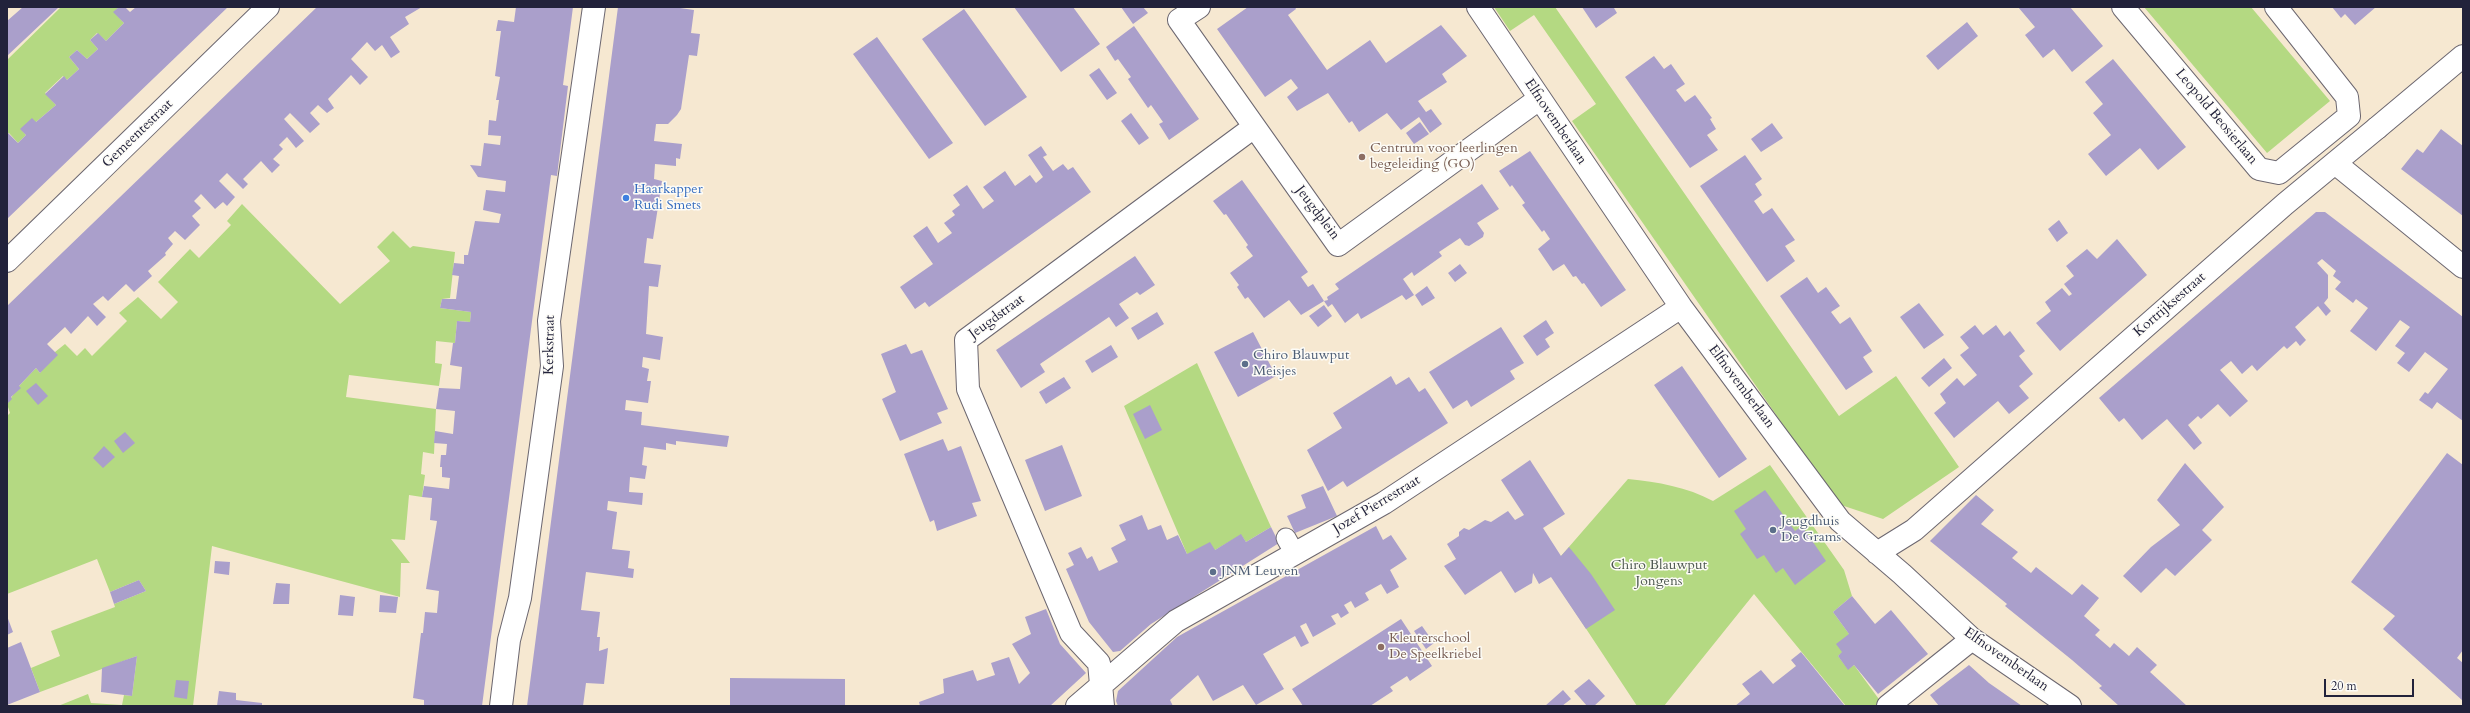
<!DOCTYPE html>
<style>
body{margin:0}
#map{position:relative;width:2470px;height:713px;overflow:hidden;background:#f6e8d1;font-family:Cardo,serif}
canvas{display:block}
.frame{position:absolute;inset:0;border:8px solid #22223b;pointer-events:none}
.scale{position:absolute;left:2324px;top:679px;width:90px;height:18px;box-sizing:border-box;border:2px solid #22223b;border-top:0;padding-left:5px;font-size:12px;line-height:14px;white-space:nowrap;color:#22223b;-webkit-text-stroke:3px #fdfcf7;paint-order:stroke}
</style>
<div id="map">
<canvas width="2470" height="713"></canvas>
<div class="frame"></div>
<div class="scale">20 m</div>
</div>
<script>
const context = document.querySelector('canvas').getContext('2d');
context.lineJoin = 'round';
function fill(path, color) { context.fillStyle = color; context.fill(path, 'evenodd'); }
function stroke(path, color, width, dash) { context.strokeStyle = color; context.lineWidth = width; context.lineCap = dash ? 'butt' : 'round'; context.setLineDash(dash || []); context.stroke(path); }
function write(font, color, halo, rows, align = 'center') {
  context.font = font + ' Cardo,serif'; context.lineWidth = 3; context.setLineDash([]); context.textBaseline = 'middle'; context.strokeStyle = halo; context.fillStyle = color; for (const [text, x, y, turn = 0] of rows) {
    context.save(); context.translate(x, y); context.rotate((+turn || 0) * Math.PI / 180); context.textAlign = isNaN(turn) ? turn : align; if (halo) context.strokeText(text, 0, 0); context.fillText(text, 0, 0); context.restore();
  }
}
const green = new Path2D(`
 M61 7H119L114 12 124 23 106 41 97 33 90 40 98 49 87 59 77 50 69 57 79 69 67 80 63 76 45 93 56 105 36 122 21 129 26 135 18 143 9 133 7 134V60Z
 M1494 7H1555L1839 416 1896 376 1959 467 1883 519 1838 504 1572 121 1596 104 1534 15 1510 31Z
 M2144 7H2251L2330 101 2267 153Z
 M242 204 340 304 390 261 377 247 393 231 410 248 413 246 455 252 450 298 442 299 440 308 471 312 470 322 457 321 455 343 436 341 435 363 442 364 439 386 349 375 346 397 436 409 434 454 423 452 421 474 425 475 422 497 409 495 405 540 391 539 410 563H401L400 597 212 546 193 706H58L88 694 91 703 122 705 124 695 132 696 137 656 40 692 31 668 60 656 51 631 115 607 114 604 146 591 139 580 110 592 97 559 7 594V416L10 413 7 404 19 386 36 368 40 373 55 352 65 344 77 356 85 348 92 356 127 321 119 313 138 297 161 319 178 302 158 282 190 249 199 258 231 225 227 221Z
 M1197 363 1271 527 1246 542 1241 535 1215 550 1187 554 1124 406Z
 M1770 465 1844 570 1852 596 1833 612 1855 642 1838 656 1848 669 1854 665 1881 702 1876 706H1846L1754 594 1664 706H1637L1548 571 1628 479C1658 482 1687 487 1713 501Z`);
const building = new Path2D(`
 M23 7H59L7 56V21Z
 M119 7H125L130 12 136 7H228L7 219V134L8 133 18 143 26 135 20 129 32 118 36 122 56 105 45 94 64 76 67 80 79 69 69 57 77 50 87 59 98 49 90 40 98 33 106 41 124 23 113 12Z
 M317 7H422L405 17 409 24 390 37 400 52 391 58 382 45 375 51 367 42 351 59 368 77 360 85 351 75 328 99 334 108 327 113 318 105 310 113 320 124 310 133 290 113 284 119 304 141 296 148 287 137 279 145 283 149 273 159 280 165 272 173 261 161 243 179 248 184 243 189 227 173 219 181 235 197 227 206 223 202 215 209 201 194 194 201 201 208 192 216 200 225 185 240 175 231 168 238 173 244 165 253 166 255 148 271 152 276 134 292 126 284 108 301 103 296 93 304 106 317 97 326 88 316 71 334 65 327 47 344 58 355 40 373 36 368 19 386 21 388 11 397 12 399 7 404V306Z
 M516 7H573L563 85 568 86 557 176 551 175 482 706H424V700L413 698 421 633H423L425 612 437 613 439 591 426 589 437 521 430 520 432 498 422 497 424 486 449 489 450 478 442 477V467H440L441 455H446L447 444 434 443 435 431 453 434 455 411 436 409 439 388 460 389 462 367 450 365 453 343H455L457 321 470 322 471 312 440 308 442 299H456L459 276 452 275 454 263 464 264V255H468L475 221 499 223 501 214 483 210 486 190 505 192 506 181 478 177 470 165 481 166 484 143 500 145 501 136 488 135 489 120 496 121 499 100H496L500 77 495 76 501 31H496L498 20 514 22Z
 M618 7H673L694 10 691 33 700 34 697 56 689 55 681 109 677 115 668 124H656L654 141 682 144 680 159 676 158V166L655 164 654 179 662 181 653 239 647 238 644 263 661 265 658 287 649 286 646 334 663 337 660 360 643 357 642 367 649 369 647 381H651L648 403 626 400 625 410 642 412 641 425 729 436 727 447 676 441V445L666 443V450L644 447 642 465 647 466 645 479 630 477 629 492 643 493 642 505 608 501 607 510 617 512 612 549 630 551 628 568 634 569 633 578 586 572 581 610 600 612 597 637H600L599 651 608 648 604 684 586 683 583 706H527Z
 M1014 7H1073L1100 44 1061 72Z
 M1121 7H1143L1148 13 1133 24Z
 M1248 7H1295L1296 9 1288 15 1327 70 1370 40 1386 63 1441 25 1467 56 1442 74 1447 82 1418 101 1426 112 1431 109 1442 124 1430 133 1419 117 1401 130 1387 113 1359 132 1352 121 1349 123 1328 93 1297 111 1287 97 1298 88 1291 79 1265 97 1217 29Z
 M1582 7H1616L1614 8 1617 13 1596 28Z
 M2018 7H2070L2103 46 2072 72 2054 49 2043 58 2025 35 2035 27Z
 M2332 7H2376L2355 25 2345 14 2341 18Z
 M964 9 1027 97 985 126 922 39Z
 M1967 22 1978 36 1938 70 1926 56Z
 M1134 26 1199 119 1169 140 1159 124 1163 122 1151 105 1148 108 1128 79 1131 77 1118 59 1115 61 1106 47Z
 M877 37 953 143 929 159 853 54Z
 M1654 56 1664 69 1671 64 1685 84 1676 90 1685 102 1695 95 1712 118 1710 119 1716 129 1707 135 1718 150 1690 168 1625 77Z
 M2113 59 2186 147 2158 170 2140 148 2106 176 2088 154 2111 135 2093 113 2103 104 2085 82Z
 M1099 68 1117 93 1107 100 1089 75Z
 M1131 113 1149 138 1139 145 1121 121Z
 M1420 122 1429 134 1414 144 1406 133Z
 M1772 123 1783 138 1761 152 1751 139Z
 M2441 129 2463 146V216L2401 169 2417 149 2423 153Z
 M1041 146 1047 155 1043 157 1053 171 1063 164 1068 170 1073 167 1091 192 929 307 925 302 915 309 900 287 933 264 913 236 927 226 938 243 952 233 944 223 955 215 952 211 960 205 953 195 967 185 983 209 994 201 983 187 1005 171 1015 186 1030 175 1036 183 1043 177 1028 155Z
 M1530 151 1626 290 1601 307 1584 283 1582 284 1576 276 1573 277 1564 264 1553 271 1538 249 1550 239 1544 230 1542 232 1522 205 1525 203 1512 185 1510 187 1499 171Z
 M1745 155 1762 179 1755 184 1762 195 1754 201 1763 214 1772 208 1795 240 1785 246 1795 261 1767 282 1700 186Z
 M1242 180 1308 272 1301 277 1308 287 1313 284 1324 301 1301 315 1289 300 1264 318 1248 297 1245 299 1237 287 1239 285 1230 273 1253 256 1246 247 1248 245 1226 214 1224 215 1213 201Z
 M1482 184 1499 209 1477 223 1484 233 1483 237 1469 246 1465 245 1460 238 1439 252 1442 256 1414 276 1412 272 1403 279 1414 295 1406 300 1402 295 1361 319 1358 313 1345 323 1332 304 1328 307 1324 301 1328 300 1327 297 1339 289 1335 284Z
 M2316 212H2325L2463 317V421L2437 402 2432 409 2419 400 2425 392 2428 394 2448 369 2425 352 2409 372 2397 363 2405 353 2395 346 2410 327 2400 320 2376 351 2350 331 2368 308 2356 299 2353 303 2335 289 2341 282 2333 276 2336 271 2322 259 2317 263 2328 275V298L2324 303 2331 311 2326 316 2318 306 2295 327 2306 340 2300 346 2296 341 2287 349 2284 346 2257 371 2252 365 2242 374 2231 361 2220 370 2248 401 2230 417 2218 404 2201 419 2198 416 2188 425 2202 443 2194 450 2167 419 2142 440 2124 418 2119 422 2099 398Z
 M2059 220 2068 233 2057 242 2048 229Z
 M2117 239 2147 275 2060 351 2036 323 2051 311 2045 302 2062 288 2069 296 2072 294 2064 284 2074 276 2066 266 2087 249 2097 259Z
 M1135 256 1155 285 1140 295 1137 292 1119 304 1129 318 1116 327 1109 317 1040 364 1045 372 1021 388 996 350Z
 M1460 264 1467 273 1455 282 1448 273Z
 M1807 277 1818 293 1826 287 1840 306 1831 312 1840 324 1850 317 1872 351 1863 357 1873 372 1846 390 1780 296Z
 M1427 286 1435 298 1422 306 1415 295Z
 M1919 303 1944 335 1924 349 1900 317Z
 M1324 305 1332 316 1318 327 1309 316Z
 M1157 312 1164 324 1138 340 1131 328Z
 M1546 320 1554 333 1545 339 1550 347 1537 356 1523 336Z
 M1975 325 1983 335 1996 325 2004 336 2010 331 2025 351 2019 356 2033 374 2019 386 2029 398 2009 414 1998 401 1954 438 1934 413 1946 403 1940 394 1957 378 1964 386 1977 375 1960 355 1969 348 1960 337Z
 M1501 327 1524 363 1510 371 1515 379 1471 407 1467 400 1453 409 1429 372Z
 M1253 332 1276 376 1238 397 1214 352Z
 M906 344 911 354 922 350 948 409 937 413 942 423 900 441 882 399 896 392 881 354Z
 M1111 345 1118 357 1092 373 1085 361Z
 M1944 358 1952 368 1929 387 1921 378Z
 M1682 366 1747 459 1719 478 1654 385Z
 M1391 376 1396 385 1409 377 1419 392 1425 388 1448 423 1347 487 1343 481 1328 491 1307 450 1342 428 1333 413Z
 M1064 377 1071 388 1046 404 1039 392Z
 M36 383 48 396 38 405 26 391Z
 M1150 405 1162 430 1145 439 1133 414Z
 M125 432 135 443 123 453 114 441Z
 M943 439 948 451 961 446 981 501 972 503 977 516 937 531 934 520 930 522 904 454Z
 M1062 445 1082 496 1045 511 1025 460Z
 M104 446 115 457 103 468 93 458Z
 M2447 453 2463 465V650L2457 658 2463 663V701L2383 629 2395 616 2351 582Z
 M1530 460 1565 514 1543 528 1561 556 1569 547 1591 574 1615 610 1586 629 1551 577 1539 584 1533 573 1532 583 1515 593 1501 571 1465 595 1444 566 1456 559 1447 544 1459 536V532L1464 528 1469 530 1485 520 1491 522 1508 511 1515 520 1524 515 1501 480Z
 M2185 463 2224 507 2202 530 2212 540 2175 576 2166 568 2141 593 2123 576 2151 547 2180 525 2157 500Z
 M1323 486 1337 516 1295 533 1287 516 1306 508 1301 495Z
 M1765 490 1795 531 1802 526 1826 561 1795 585 1783 568 1776 573 1764 555 1757 559 1740 534 1746 529 1734 511Z
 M1976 495 1994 510 1981 524 2018 552 2012 558 2031 573 2036 567 2072 595 2082 584 2099 598 2084 616 2100 630 2095 635 2110 648 2114 643 2129 656 2137 647 2157 665 2150 672 2187 706H2119L2099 688 2102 686 2072 660 2005 606 2007 604 1930 541Z
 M1142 515 1148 530 1161 525 1167 540 1178 535 1187 554 1210 542 1215 550 1241 534 1246 542 1271 527 1279 543 1151 624 1120 651 1113 652 1089 622 1066 569 1074 565 1068 553 1081 547 1087 559 1092 556 1099 571 1118 562 1111 548 1126 540 1119 525Z
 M1376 526 1383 540 1391 535 1407 559 1390 570 1399 587 1387 594 1381 584 1365 593 1369 600 1355 608 1351 601 1344 605 1349 613 1341 618 1338 613 1331 616 1336 624 1313 637 1306 623 1300 626 1309 643 1301 647 1295 636 1263 654 1284 689 1256 705 1243 685 1213 701 1198 675 1170 700 1173 706H1118L1116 701 1118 691 1177 637Z
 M215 561 230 562 229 575 214 573Z
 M139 580 146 591 114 604 110 592Z
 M276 583 290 584 289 604H273Z
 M340 595 355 597 353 616 338 615Z
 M380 595 398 597 396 613 379 612Z
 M1852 596 1875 624 1891 610 1928 654 1878 694 1854 665 1848 670 1838 656 1842 652 1836 644 1849 634 1833 612Z
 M1046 609 1060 644 1086 673 1050 706H920L919 702 944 693 943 679 973 670 977 681 995 675 991 663 1009 657 1019 684 1030 673 1012 644 1031 634 1025 617Z
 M7 616 13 632 7 635Z
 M1401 619 1432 666 1410 681 1407 676 1390 687 1393 691 1370 706H1303L1292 689Z
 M1422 626 1434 643 1426 649 1414 631Z
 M21 642 40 692 7 705V648Z
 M1801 652 1845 706H1735L1750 694 1742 684 1761 670 1773 684 1796 666 1791 660Z
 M137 656 132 696 101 692 102 668Z
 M1969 665 1989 683 2022 706H1939L1930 695Z
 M730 678 845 679V706H730Z
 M1589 679 1605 696 1594 706H1587L1574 691Z
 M176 680 189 681 187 699 174 697Z
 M1563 690 1571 699 1562 706H1545Z
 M219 691 236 693V700L262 703V706H217Z`);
const pedestrian = new Path2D(`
 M1286 538 1295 554`);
const minor = new Path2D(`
 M1199 7 1179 20 1338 245 1539 99
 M1478 7 1681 307 1840 521 1902 574 1972 639 2070 706
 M2123 7 2259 169 2279 173 2349 116 2347 97 2276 7
 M2335 163 2463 267
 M1877 553 1914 530 2285 204 2377 128
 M501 706 509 640 520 598 552 366 549 321 594 7
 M1077 706 1176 621 1384 503 1681 307
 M1103 706 1099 663 1071 633 968 389 966 340 1254 127
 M1888 706 1972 639`);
const tertiary = new Path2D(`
 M2377 128 2463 56
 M7 261 268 7`);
const markers = [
 [1362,157,4,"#8d6e63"],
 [626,198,4,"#3f7fe0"],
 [1245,364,4,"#5c6f8a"],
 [1773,530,4,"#5c6f8a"],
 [1213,572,4,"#5c6f8a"],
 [1381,647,4,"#8d6e63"]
];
const streetNames = [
 ["Leopold Beosierlaan",2216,117,50],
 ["Elfnovemberlaan",1555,122,56],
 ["Gemeentestraat",138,134,-44],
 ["Jeugdplein",1317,213,53],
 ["Kortrijksestraat",2170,305,-41],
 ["Jeugdstraat",997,317,-36],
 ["Kerkstraat",550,345,-89],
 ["Elfnovemberlaan",1741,387,53],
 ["Jozef Pierrestraat",1377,505,-31],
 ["Elfnovemberlaan",2006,660,35]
];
const educationNames = [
 ["Centrum voor leerlingen",1370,149],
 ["begeleiding (GO)",1370,165],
 ["Kleuterschool",1389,639],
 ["De Speelkriebel",1389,655]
];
const shopNames = [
 ["Haarkapper",634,190],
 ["Rudi Smets",634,206]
];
const serviceNames = [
 ["Chiro Blauwput",1253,356],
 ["Meisjes",1253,372],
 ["Jeugdhuis",1781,522],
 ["De Grams",1781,538],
 ["JNM Leuven",1221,572]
];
const parkNames = [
 ["Chiro Blauwput",1659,566],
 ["Jongens",1659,582]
];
fill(green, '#b4d982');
fill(building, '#aa9fcb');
stroke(pedestrian, '#6c6770', 21);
stroke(minor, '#6c6770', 24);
stroke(tertiary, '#6c6770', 24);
stroke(pedestrian, '#fff', 19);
stroke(minor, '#fff', 22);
stroke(tertiary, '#fff', 22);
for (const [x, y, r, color] of markers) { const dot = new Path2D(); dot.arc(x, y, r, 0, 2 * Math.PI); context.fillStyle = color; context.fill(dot); stroke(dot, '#fdfcf7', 1.5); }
write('14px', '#22223b', '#fdfcf7', streetNames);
write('14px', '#785e54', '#fdfcf7', educationNames, 'left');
write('14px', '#366cbe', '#fdfcf7', shopNames, 'left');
write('14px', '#4e5e75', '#fdfcf7', serviceNames, 'left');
write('14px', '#4e5950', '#fdfcf7', parkNames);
</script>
